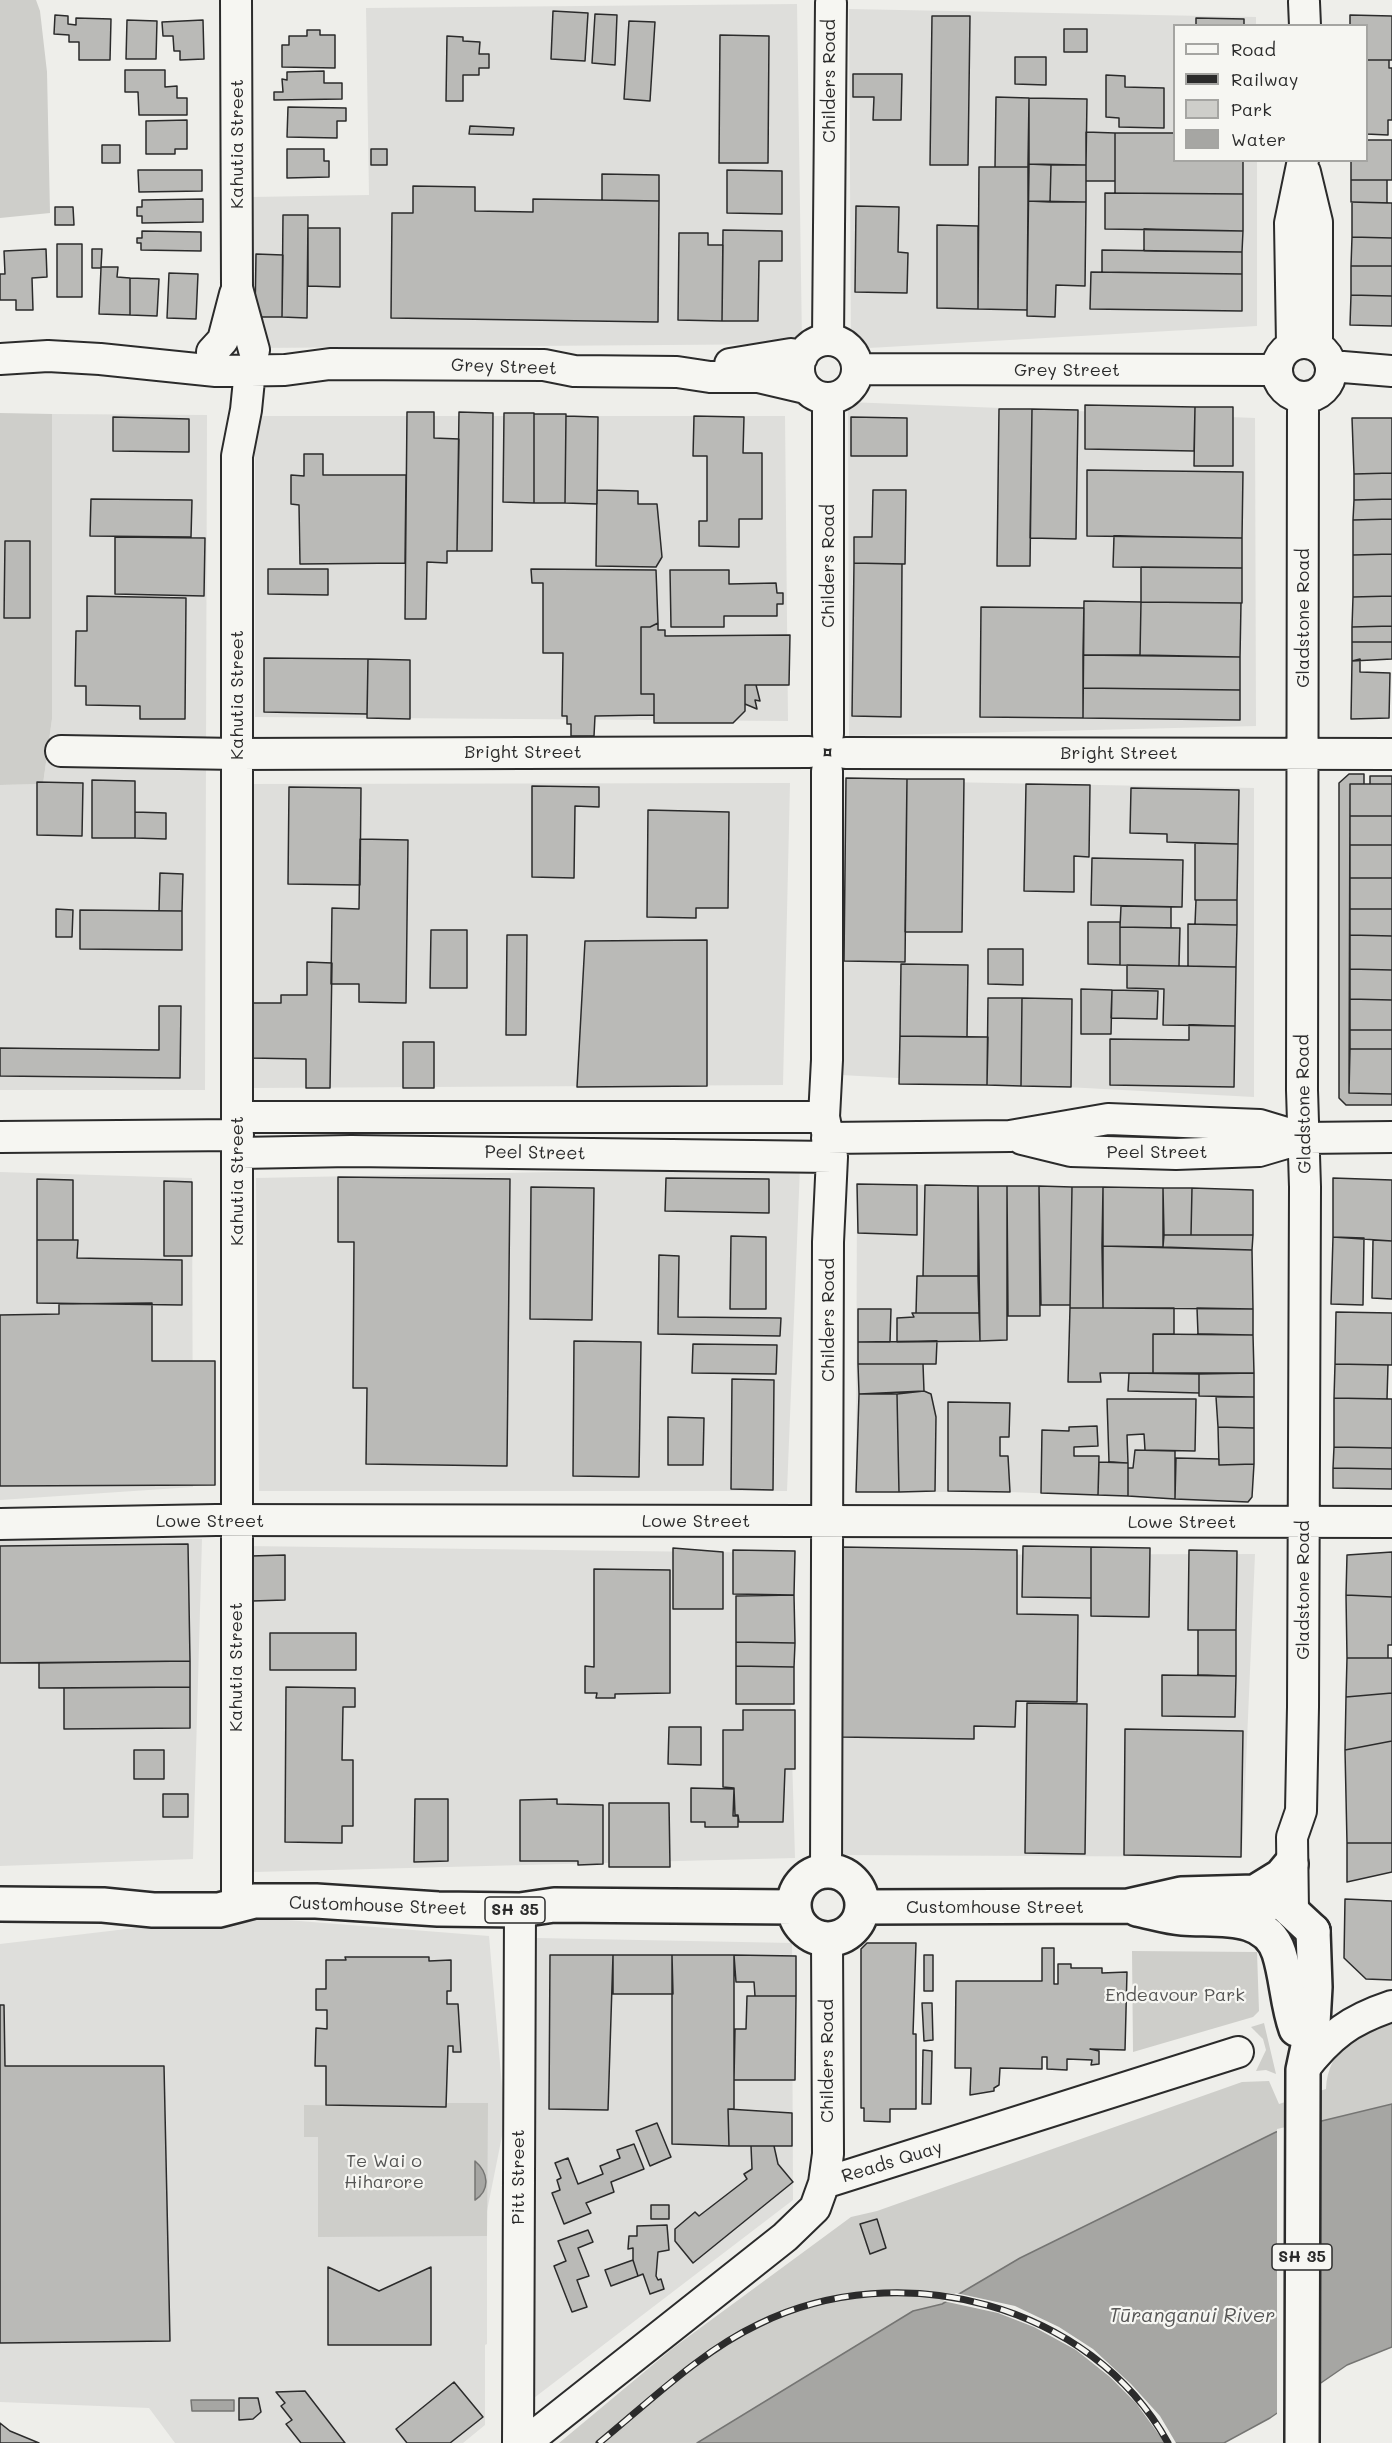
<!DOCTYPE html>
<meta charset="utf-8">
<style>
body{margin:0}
#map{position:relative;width:1392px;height:2443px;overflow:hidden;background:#eeeeea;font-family:Mali,sans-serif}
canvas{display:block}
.legend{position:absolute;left:1173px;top:24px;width:195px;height:138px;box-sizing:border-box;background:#f6f6f2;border:2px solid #a5a5a2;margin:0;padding:8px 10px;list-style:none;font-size:18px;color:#2b2b2b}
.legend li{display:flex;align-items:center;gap:12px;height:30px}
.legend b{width:30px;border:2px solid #a5a5a2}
</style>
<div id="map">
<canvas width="1392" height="2443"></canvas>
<ul class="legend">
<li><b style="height:8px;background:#f6f6f2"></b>Road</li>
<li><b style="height:8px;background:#2b2b2b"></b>Railway</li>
<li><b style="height:16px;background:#cececa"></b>Park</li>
<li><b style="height:16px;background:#a6a6a3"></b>Water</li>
</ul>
</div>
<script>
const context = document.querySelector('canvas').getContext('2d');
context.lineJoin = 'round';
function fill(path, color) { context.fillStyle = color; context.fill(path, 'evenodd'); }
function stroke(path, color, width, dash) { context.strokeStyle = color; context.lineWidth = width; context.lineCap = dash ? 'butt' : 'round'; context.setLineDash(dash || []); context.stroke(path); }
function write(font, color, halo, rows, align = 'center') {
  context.font = font + ' Mali,sans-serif'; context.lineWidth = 4.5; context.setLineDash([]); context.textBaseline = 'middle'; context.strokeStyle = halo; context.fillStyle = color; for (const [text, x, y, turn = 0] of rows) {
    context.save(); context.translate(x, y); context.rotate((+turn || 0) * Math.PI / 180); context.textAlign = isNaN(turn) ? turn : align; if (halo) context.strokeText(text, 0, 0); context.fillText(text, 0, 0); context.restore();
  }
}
const built = new Path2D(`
 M797 4 802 344 255 348 252 197 369 195 366 8Z
 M849 9 1256 17V25L1174 26V160L1257 161V326L851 349Z
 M848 402 1255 418 1256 726 849 736Z
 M52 414 207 415 205 1090H0V785L43 784 52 719Z
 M255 416H785L788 721 255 717Z
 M842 780 1254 788V1097L841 1075Z
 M790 783 783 1085 253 1088 252 784Z
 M800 1167 787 1491H259L256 1178Z
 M0 1172 192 1178 193 1487 0 1500Z
 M857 1184 1253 1190 1252 1497 1248 1502 1010 1492H856Z
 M0 1537 202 1539 193 1859 0 1866Z
 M246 1546 786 1553 795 1858 254 1872Z
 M1255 1554 1242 1857 840 1855 841 1555Z
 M236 1916 489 1936 505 2121 484 2226V2236H487V2344L485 2345V2425L463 2443H175L149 2408 0 2402V1944Z
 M537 1938 792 1943 793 2200 530 2401Z`);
const green = new Path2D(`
 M0 0H36L40 11 47 72 50 213 0 218Z
 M0 413 52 414V719L43 784 0 785Z
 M1132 1951 1257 1952 1259 2011 1253 2017 1133 2052Z
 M1264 2023 1276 2074 1266 2070 1256 2071 1266 2050 1263 2039 1251 2027Z
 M1392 2024V2104L1276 2132 1020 2258 942 2304 913 2311 697 2443H559L673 2348 851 2217 877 2211 1242 2082 1269 2081 1279 2104 1326 2089C1328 2047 1358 2036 1392 2024Z
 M446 2103H488L487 2236 318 2237V2137H304V2105L446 2107Z`);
const water = new Path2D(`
 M1392 2104V2347L1347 2365 1270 2418 1224 2443H697L913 2311 942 2304 1020 2258 1276 2132Z
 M475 2161C488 2172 491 2190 475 2200Z
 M191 2400H234V2411H192Z`);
const pier = new Path2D(`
 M1321 2119V2386L1277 2417V2129Z
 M956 2293 1015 2306 1059 2327 1093 2349 1131 2384 1160 2416 1176 2443H1165L1136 2403 1110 2377 1076 2350 1034 2327 998 2313 943 2301Z`);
const building = new Path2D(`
 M553 11 588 13 585 61 551 59Z
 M595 14 617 15 615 65 592 63Z
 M55 15 68 16V24L76 25V18L111 19 110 60H79V42H69V35L54 34Z
 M1350 15 1392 16V60H1366V26H1350Z
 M932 16H970L968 165H930Z
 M1196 18 1244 19V26H1196Z
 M127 20 157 21 156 59H126Z
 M203 20 204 59 180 60V51H174L173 36H163L162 22Z
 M629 21 655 22 650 101 624 99Z
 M1064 29H1087V52H1064Z
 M307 30H320V35H335V68L282 67V45H289V36H307Z
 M720 35 769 36 768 163H719Z
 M447 36 463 37V41L480 42 479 54H489V68H479V75H463V101H446Z
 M1015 57H1046V85L1015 84Z
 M1366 60H1389V68H1392V120H1388V135L1366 134Z
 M125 70H165V87L177 86V98H187V115H139L138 92H125Z
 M324 71V83H342V99L274 100V92H283L282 79 287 80V72Z
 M853 74H902L901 120H873L874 97H853Z
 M1106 75 1125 76V87L1164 88V128L1119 127V118L1106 117Z
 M996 97 1029 98V167H995Z
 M1029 98 1087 99 1086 165 1028 164Z
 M288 107 346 108V121H337V138L287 137Z
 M187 120V149H175V154H146V121Z
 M470 126 514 128 513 135 469 134Z
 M1086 132 1115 133V181H1086Z
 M1115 133H1174V160H1243V194L1115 193Z
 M1366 140H1392V180H1351V160H1366Z
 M102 145H120V163H102Z
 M287 149H324V161H329V177L287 178Z
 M371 149H387V165H371Z
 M1028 164 1051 165 1050 202 1028 201Z
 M1051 165H1086V202H1050Z
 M979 167H1029L1027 310 978 309Z
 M138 170H202V191L139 192Z
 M727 170 782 171V214L727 213Z
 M602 174 659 175V201L602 200Z
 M1351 180H1387V203L1351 202Z
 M413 186 475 187V211L533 212V199L659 201 658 322 391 318 392 213H413Z
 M1105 193 1243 194V231L1105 229Z
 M203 199V222L142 223V216H137V207H142V200Z
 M1028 201 1086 202 1085 286 1056 285 1055 317 1027 316Z
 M1352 202 1392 203V238L1352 237Z
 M856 206 899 207 898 252 908 253 907 293 855 292Z
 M55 207H73L74 225H55Z
 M283 215H308L307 318 282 317Z
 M937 225 978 226V309L937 308Z
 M308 228H340V287L308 286Z
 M1144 229 1243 231 1242 252 1144 251Z
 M723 230 782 231V261H759L758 321H722Z
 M142 231 201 232V251L141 250V243H137V238H142Z
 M679 233H708V245H723L722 321 678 320Z
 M1352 237 1392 238V266H1351Z
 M57 244H82V297H57Z
 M46 249 47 277 32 278 33 310H16V300H0V274H5L4 251Z
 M92 249H102L101 267H118L117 277 130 278V315L99 314 101 268H92Z
 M1102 250 1242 252V274L1102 272Z
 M256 254 283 255 282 317H255Z
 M1351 266H1392V296L1351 295Z
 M1091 272 1242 274V311L1090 309Z
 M169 273 198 274 196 319 167 318Z
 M130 278 159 279 157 316 130 315Z
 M1351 295 1392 296V326L1350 325Z
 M1085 405 1195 407 1194 451 1085 449Z
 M1195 407H1233V466H1194Z
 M999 409H1032L1030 566H997Z
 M1032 409 1078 410 1076 539 1030 538Z
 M407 412H434V438L459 439 457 551H447V563L427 562 426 619H405Z
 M459 412 493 413 492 551H457Z
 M504 413H534V503L503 502Z
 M534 414H566L565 503H534Z
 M566 416 598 417 597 504 565 503Z
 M694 416 744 417 743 453H762V519H739V547L699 546V521H707V456H693Z
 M113 417 189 419V452L113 451Z
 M851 417 907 418V456H851Z
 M1352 418H1392V473L1354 474Z
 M304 454H323V475H406L405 563 300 564 299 505 291 504V475L304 476Z
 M1087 470 1243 472 1242 538 1087 536Z
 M1392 473V499L1354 500V474Z
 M597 490 638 491V504H657L662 557 656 567 596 566Z
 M873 490H906L905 564 854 563V537H872Z
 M91 499 192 500 191 537 90 536Z
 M1392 499V519L1353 520 1354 500Z
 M1392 519V554L1353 555V520Z
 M1114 536 1242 538V568L1113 567Z
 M115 537 205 538 204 596 115 594Z
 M5 541H30V618H4Z
 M1392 554V596L1353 597V555Z
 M854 563 902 564 901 717 852 716Z
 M1141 567 1242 568V603L1141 602Z
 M268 569H328V595L268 594Z
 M531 569 656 570 658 623 650 627H641V694H654V715L595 716 594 736H571V724H567V716H562L563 653H543V583H532Z
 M670 570H729V584L776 583 777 593H783V604H777V616H724V627H671Z
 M87 596 186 598 185 719H140V706L86 705V686H75L76 631H87Z
 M1392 596V626L1352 627 1353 597Z
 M1084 601 1141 602 1140 655H1083Z
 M1141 602 1241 603 1240 657 1140 655Z
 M981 607 1084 608 1083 718 980 717Z
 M658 623V630H665V636L790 635 789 685H745V711L733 723H654V694H641V627H650Z
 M1392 626V642H1352V627Z
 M1352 642H1392V659L1352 661Z
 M1083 655 1240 657V690L1083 688Z
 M264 658 368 659 367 714 264 712Z
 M368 659 410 660V719L367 718Z
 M1360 659V672L1390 673 1389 718 1351 719 1352 661Z
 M745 685H756L760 701 755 700 757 709 745 704Z
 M1083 688 1240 690V720L1083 718Z
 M1349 774H1364V784H1350L1349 1093 1392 1094V1105H1346L1339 1098V783Z
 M1370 776H1392V784H1370Z
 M846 778 907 779 905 962 844 961Z
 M907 779H964L962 932H905Z
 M92 780 135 781V838H92Z
 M37 782 83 783 82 836 37 835Z
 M1026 784 1090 785 1089 857 1074 856V892L1024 891Z
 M1350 784H1392V816H1350Z
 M532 786 599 787V807L575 806 574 878 532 877Z
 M289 787 361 788 360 885 288 884Z
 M1131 788 1239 790 1238 844 1167 842V834L1130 833Z
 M648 810 729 812 728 908H696V918L647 917Z
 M135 812 166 813V839L135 838Z
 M1350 816H1392V845H1350Z
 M360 839 408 840 406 1003 359 1002V984H331L332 908 359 909Z
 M1195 843 1238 844 1237 900H1195Z
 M1350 845H1392V878H1350Z
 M1092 858 1183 860 1182 907 1091 905Z
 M160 873 183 874 182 911H159Z
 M1350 878H1392V909H1350Z
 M1196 900H1237V925L1195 924Z
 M1121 906 1171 907V928L1120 927Z
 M56 909 73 910 72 937H56Z
 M1350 909H1392V936L1350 935Z
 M80 910 182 911V950L80 949Z
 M1088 922H1120V965L1088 964Z
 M1188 924 1237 925 1236 967 1188 966Z
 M1120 927 1180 928 1179 966 1120 965Z
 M431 930H467V988H430Z
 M507 935H527L526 1035H506Z
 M1350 935 1392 936V970L1350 969Z
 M707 940V1086L577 1087 585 941Z
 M988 949H1023V985L988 984Z
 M307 962 332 963 330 1088H306V1059L250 1058V1003H281V995H307Z
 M901 964 968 965 967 1037 900 1036Z
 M1127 965 1236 967 1235 1026 1163 1025 1164 989 1127 988Z
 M1350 969 1392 970V1000L1350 999Z
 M1081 989 1112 990 1111 1034H1081Z
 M1112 990 1158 991 1157 1019 1111 1018Z
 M988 998H1022L1021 1086 987 1085Z
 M1022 998 1072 999 1071 1087 1021 1086Z
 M1350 999 1392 1000V1030H1350Z
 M159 1006H181L180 1078 0 1076V1048L159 1050Z
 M1189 1025 1235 1026 1234 1087 1110 1085V1039L1189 1040Z
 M1350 1030H1392V1049H1350Z
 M900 1036 988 1037 987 1085 899 1084Z
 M403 1042H434V1088H403Z
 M1350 1049H1392V1094L1349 1093Z
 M1123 1131 1170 1132V1142L1123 1141Z
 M338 1177 510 1179 507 1466 366 1464 367 1388H353L354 1242H338Z
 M666 1178 769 1179V1213L665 1211Z
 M1333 1178 1392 1180V1241L1333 1237Z
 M37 1179 73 1180V1240H37Z
 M164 1181 192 1182V1256H164Z
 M857 1184 917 1185V1235L858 1233Z
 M925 1185 978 1186V1276H923Z
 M978 1186H1007V1340L980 1341Z
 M1007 1186H1039L1040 1316H1008Z
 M1039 1186 1072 1187 1070 1305H1041Z
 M531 1187 594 1188 592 1320 530 1319Z
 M1072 1187H1103V1308H1070Z
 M1103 1187 1163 1188V1247L1102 1246Z
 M1163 1188H1192L1191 1235H1164Z
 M1192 1188 1253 1190V1235H1191Z
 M1164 1235H1253L1252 1250 1163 1247Z
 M731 1236 766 1237V1309H730Z
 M1333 1237 1364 1238 1363 1305 1331 1304Z
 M37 1240H78L77 1258 182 1260V1305L37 1303Z
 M1373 1240 1392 1241V1299L1372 1298Z
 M1102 1246 1252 1250 1253 1309 1103 1308Z
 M659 1255 679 1256 678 1317 781 1318 780 1336 658 1334Z
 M917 1276H978L979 1313H916Z
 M152 1303V1361H215V1485L0 1486V1315L59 1314V1304Z
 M1070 1308H1174V1334H1153V1373H1100L1101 1382H1068Z
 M1197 1308 1253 1309V1335L1198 1334Z
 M858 1309H891L890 1342H858Z
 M1336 1312 1392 1313V1365L1335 1364Z
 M912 1313H979L980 1341 897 1342V1318L914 1317Z
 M1153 1334 1253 1335 1254 1373H1153Z
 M574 1341 641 1342 639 1477 573 1476Z
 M937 1341 936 1364H858V1342Z
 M693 1344 777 1345 776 1374 692 1373Z
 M858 1364H923L924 1391 859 1394Z
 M1335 1364 1388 1365 1387 1399 1334 1398Z
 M1129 1373 1199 1374V1393L1128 1391Z
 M1254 1373V1397L1199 1396V1374Z
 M732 1379 774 1380 773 1490 731 1489Z
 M924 1391 931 1394 936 1417 935 1491 899 1492 897 1394Z
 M859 1394H897L899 1492H856Z
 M1216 1397H1254V1428L1218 1427Z
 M1334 1398 1392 1399V1448L1334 1447Z
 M1107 1399H1196L1195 1451 1145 1450 1144 1434 1127 1435 1128 1463 1109 1462Z
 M948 1402 1010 1403 1009 1437H1000V1456H1008L1010 1492 948 1491Z
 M668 1417 704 1418 703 1465H668Z
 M1097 1426 1098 1446 1074 1447V1456H1099L1098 1495 1041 1493 1042 1430 1069 1431V1427Z
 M1218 1427 1254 1428V1464L1219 1465Z
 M1334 1447 1392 1448V1469L1333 1468Z
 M1135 1450 1175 1451V1499L1128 1496V1468H1133Z
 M1176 1458 1219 1459V1465L1254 1464 1252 1497 1248 1502 1175 1499Z
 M1099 1462 1128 1463V1496L1098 1495Z
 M1333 1468 1392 1469V1489L1333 1488Z
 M188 1544 190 1661 0 1663V1546Z
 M1023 1546 1091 1547V1598L1022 1597Z
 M842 1547 1017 1550V1614L1078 1615 1077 1702 1016 1701 1015 1727 974 1726V1739L840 1737Z
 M1091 1547 1150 1548 1149 1617 1091 1616Z
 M673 1548 723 1552V1609H673Z
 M733 1550 795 1551 794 1595 733 1594Z
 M1189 1550 1237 1551 1236 1630H1188Z
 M1392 1552V1597L1346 1595 1347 1555Z
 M285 1555V1600L252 1601 251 1556Z
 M594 1569 670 1570V1693L615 1694V1698H596L597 1693H585V1666L594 1667Z
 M794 1595 795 1643 736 1642V1596Z
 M1346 1595 1392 1597V1645H1388V1658H1347Z
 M1198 1630H1236V1676L1198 1675Z
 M270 1633H356V1670H270Z
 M736 1642 795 1643 794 1667 736 1666Z
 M1347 1658H1392V1693L1346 1697Z
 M190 1661V1687L39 1688V1663Z
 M736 1666 794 1667V1704H736Z
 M1162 1675 1236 1676 1235 1717 1162 1716Z
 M190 1687V1728L64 1729V1688Z
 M286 1687 355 1688V1707H343L342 1760H353V1826H342V1843L285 1842Z
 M1392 1693V1741L1345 1750 1346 1697Z
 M1027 1703 1087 1704 1085 1854 1025 1853Z
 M743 1710H795V1769H785L783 1822H739L738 1815H735L734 1788 723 1787V1730H743Z
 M669 1727H701V1765L668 1764Z
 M1125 1729 1243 1731 1241 1857 1124 1855Z
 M1392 1741V1843H1347L1345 1750Z
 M134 1750H164V1779H134Z
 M691 1788 734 1789 733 1816H738V1827H705V1822H691Z
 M163 1794H188V1817H163Z
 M415 1799H448V1861L414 1862Z
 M557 1799V1804L603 1805V1864L578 1865V1861H520V1800Z
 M609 1803H669L670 1867H609Z
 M1347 1843H1392V1872L1347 1882Z
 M1345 1899 1392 1901V1980L1366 1979 1344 1958Z
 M867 1943H916L913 2034H916V2109H890V2122L864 2121V2108H861V1949Z
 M1042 1948H1054V1984H1058V1964H1071V1968H1102V1973L1127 1972 1125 2050 1090 2049 1099 2051V2064L1091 2065 1092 2060 1067 2059V2070L1047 2069V2057H1042V2069L1000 2068 999 2085 994 2088V2091L970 2095 971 2068H955L956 1981H1042Z
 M550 1955H613L608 2110 549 2109Z
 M613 1955H672L673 1994H613Z
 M672 1955H734V2109H728L729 2146 672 2144Z
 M734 1955 796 1956V1996H755L754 1982H736Z
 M924 1955H933V1991H924Z
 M345 1957H429V1961L451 1960V1991H447V2004H458L461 2052H453V2046H448L446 2107 326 2105V2066H315L316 2028 327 2029V2010H316V1989H326V1960H346Z
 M747 1996H796L795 2080H734L735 2029H746Z
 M922 2003H932L933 2040 924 2041Z
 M0 2005H4L5 2066H164L170 2341 0 2343Z
 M923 2050 932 2051 931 2104H922Z
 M728 2109 792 2113V2146H729Z
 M657 2123 671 2157 650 2166 636 2131Z
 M634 2144 644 2169 611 2182 614 2192 586 2203 591 2213 564 2224 552 2193 560 2190 557 2180 561 2178 555 2163 568 2158 578 2184 603 2174 600 2166 620 2158 617 2150Z
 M751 2146H774L778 2164 793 2182 693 2263 675 2241V2229L695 2212 699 2216 747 2179 744 2174 752 2169Z
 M651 2205H669V2219H651Z
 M877 2219 886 2248 870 2254 860 2224Z
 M667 2225 669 2250 658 2252 656 2276 658 2280 661 2279 664 2289 650 2294 643 2274 638 2276 633 2260V2248L628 2249 629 2236H637V2226Z
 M588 2230 593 2242 578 2248 589 2276 577 2280 587 2307 572 2312 554 2266 566 2261 558 2241Z
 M633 2260 638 2276 611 2286 605 2270Z
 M328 2267 379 2291 431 2267V2345H328Z
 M454 2382 483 2417 450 2443H407L396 2429Z
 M305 2391 345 2443H301L286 2424 292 2420 281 2406 285 2403 276 2392Z
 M239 2398H258L261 2412 253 2419 239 2420Z
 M0 2423 10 2431 39 2443H0Z`);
const minor = new Path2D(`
 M236 0 237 288 254 350
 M1304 2 1305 26
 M1305 172 1317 222V345
 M828 339 831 3
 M799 369a29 29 0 1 1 58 0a29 29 0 1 1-58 0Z
 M1277 370a27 27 0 1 1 54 0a27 27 0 1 1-54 0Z
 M1292 345 1290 223 1303 160
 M212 352 223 340 235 294
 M0 359 48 356 100 359 216 371 285 370 330 364 544 365 574 371 677 372 710 377H758L805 388
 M730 364 791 354 802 357
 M1331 366 1392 371
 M857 369 1276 370
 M828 734V398
 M61 751 237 754 809 752
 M846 753 1392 754
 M237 1117H824
 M0 1137 238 1135
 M827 1138 1010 1136 1108 1119 1260 1125 1303 1138
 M1022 1139 1071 1151 1176 1154 1259 1151 1303 1138 1392 1137
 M238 1153 351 1151 832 1157
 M0 1524 216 1520 1392 1522
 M826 1871 828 1242 832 1157 824 1117 827 1060V771
 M237 1906V456L246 410 250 370
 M1293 1911 1292 1837 1301 1811 1303 1707 1305 1187 1302 1090 1303 397
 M1303 2070C1330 2035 1350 2020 1392 2006
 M824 2183 828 2154 827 1939
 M518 2443 520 1910
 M525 2443 785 2237 815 2208 824 2183 1238 2052`);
const major = new Path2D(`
 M1302 2443 1303 2070 1313 2023 1315 1987 1313 1931`);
const highway = new Path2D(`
 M794 1905a34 34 0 1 1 68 0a34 34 0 1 1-68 0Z
 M1255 1892 1281 1876 1291 1864
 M0 1904 103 1905 153 1910H219L254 1901H316L438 1909 520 1910 554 1905 793 1907
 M862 1907 1128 1906 1181 1894 1255 1892 1285 1905 1313 1931
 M1137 1909C1152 1912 1168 1917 1182 1918 1216 1921 1266 1912 1279 1953 1287 1978 1287 2004 1296 2029`);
const rail = new Path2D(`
 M599 2443C649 2402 700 2352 759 2324 899 2255 1091 2303 1168 2443`);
const shields = [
 [515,1910,60],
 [1302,2257,60]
];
const shieldNames = [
 ["SH 35",515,1910],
 ["SH 35",1302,2257]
];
const streetNames = [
 ["Childers Road",829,81,-90],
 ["Kahutia Street",237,144,-90],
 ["Grey Street",504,367,2],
 ["Grey Street",1067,370],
 ["Childers Road",828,566,-90],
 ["Gladstone Road",1303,618,-90],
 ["Kahutia Street",237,695,-90],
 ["Bright Street",523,752],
 ["Bright Street",1119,753],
 ["Gladstone Road",1304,1104,-91],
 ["Peel Street",1157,1152],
 ["Peel Street",535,1153,1],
 ["Kahutia Street",237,1181,-90],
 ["Childers Road",828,1320,-90],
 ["Lowe Street",210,1521],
 ["Lowe Street",696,1521],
 ["Lowe Street",1182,1522],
 ["Gladstone Road",1303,1590,-90],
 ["Kahutia Street",236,1667,-90],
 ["Customhouse Street",378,1906,2],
 ["Customhouse Street",995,1907],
 ["Childers Road",827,2061,-90],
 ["Reads Quay",892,2162,-17],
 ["Pitt Street",518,2177,-90]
];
const parkNames = [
 ["Endeavour Park",1175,1995],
 ["Te Wai o",384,2161],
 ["Hiharore",384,2182]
];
const waterNames = [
 ["Tūranganui River",1192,2316]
];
fill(built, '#dededb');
fill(green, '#cececa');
fill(water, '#a6a6a3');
stroke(water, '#757573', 1.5);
fill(pier, '#eeeeea');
fill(building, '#babab7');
stroke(building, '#2b2b2b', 1.5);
stroke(minor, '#2b2b2b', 34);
stroke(major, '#2b2b2b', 38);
stroke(highway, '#2b2b2b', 38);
stroke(minor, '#f6f6f2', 30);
stroke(major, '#f6f6f2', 33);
stroke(highway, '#f6f6f2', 33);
stroke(rail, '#2b2b2b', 7);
stroke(rail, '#f6f6f2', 4.5, [14]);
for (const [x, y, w] of shields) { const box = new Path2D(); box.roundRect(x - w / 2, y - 13, w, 26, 4.5); context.fillStyle = '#f6f6f2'; context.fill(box); stroke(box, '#2b2b2b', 1.5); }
write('bold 16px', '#2b2b2b', null, shieldNames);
write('18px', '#2b2b2b', '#f6f6f2', streetNames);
write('18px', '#545453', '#f6f6f2', parkNames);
write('italic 20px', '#565655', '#f6f6f2', waterNames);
</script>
